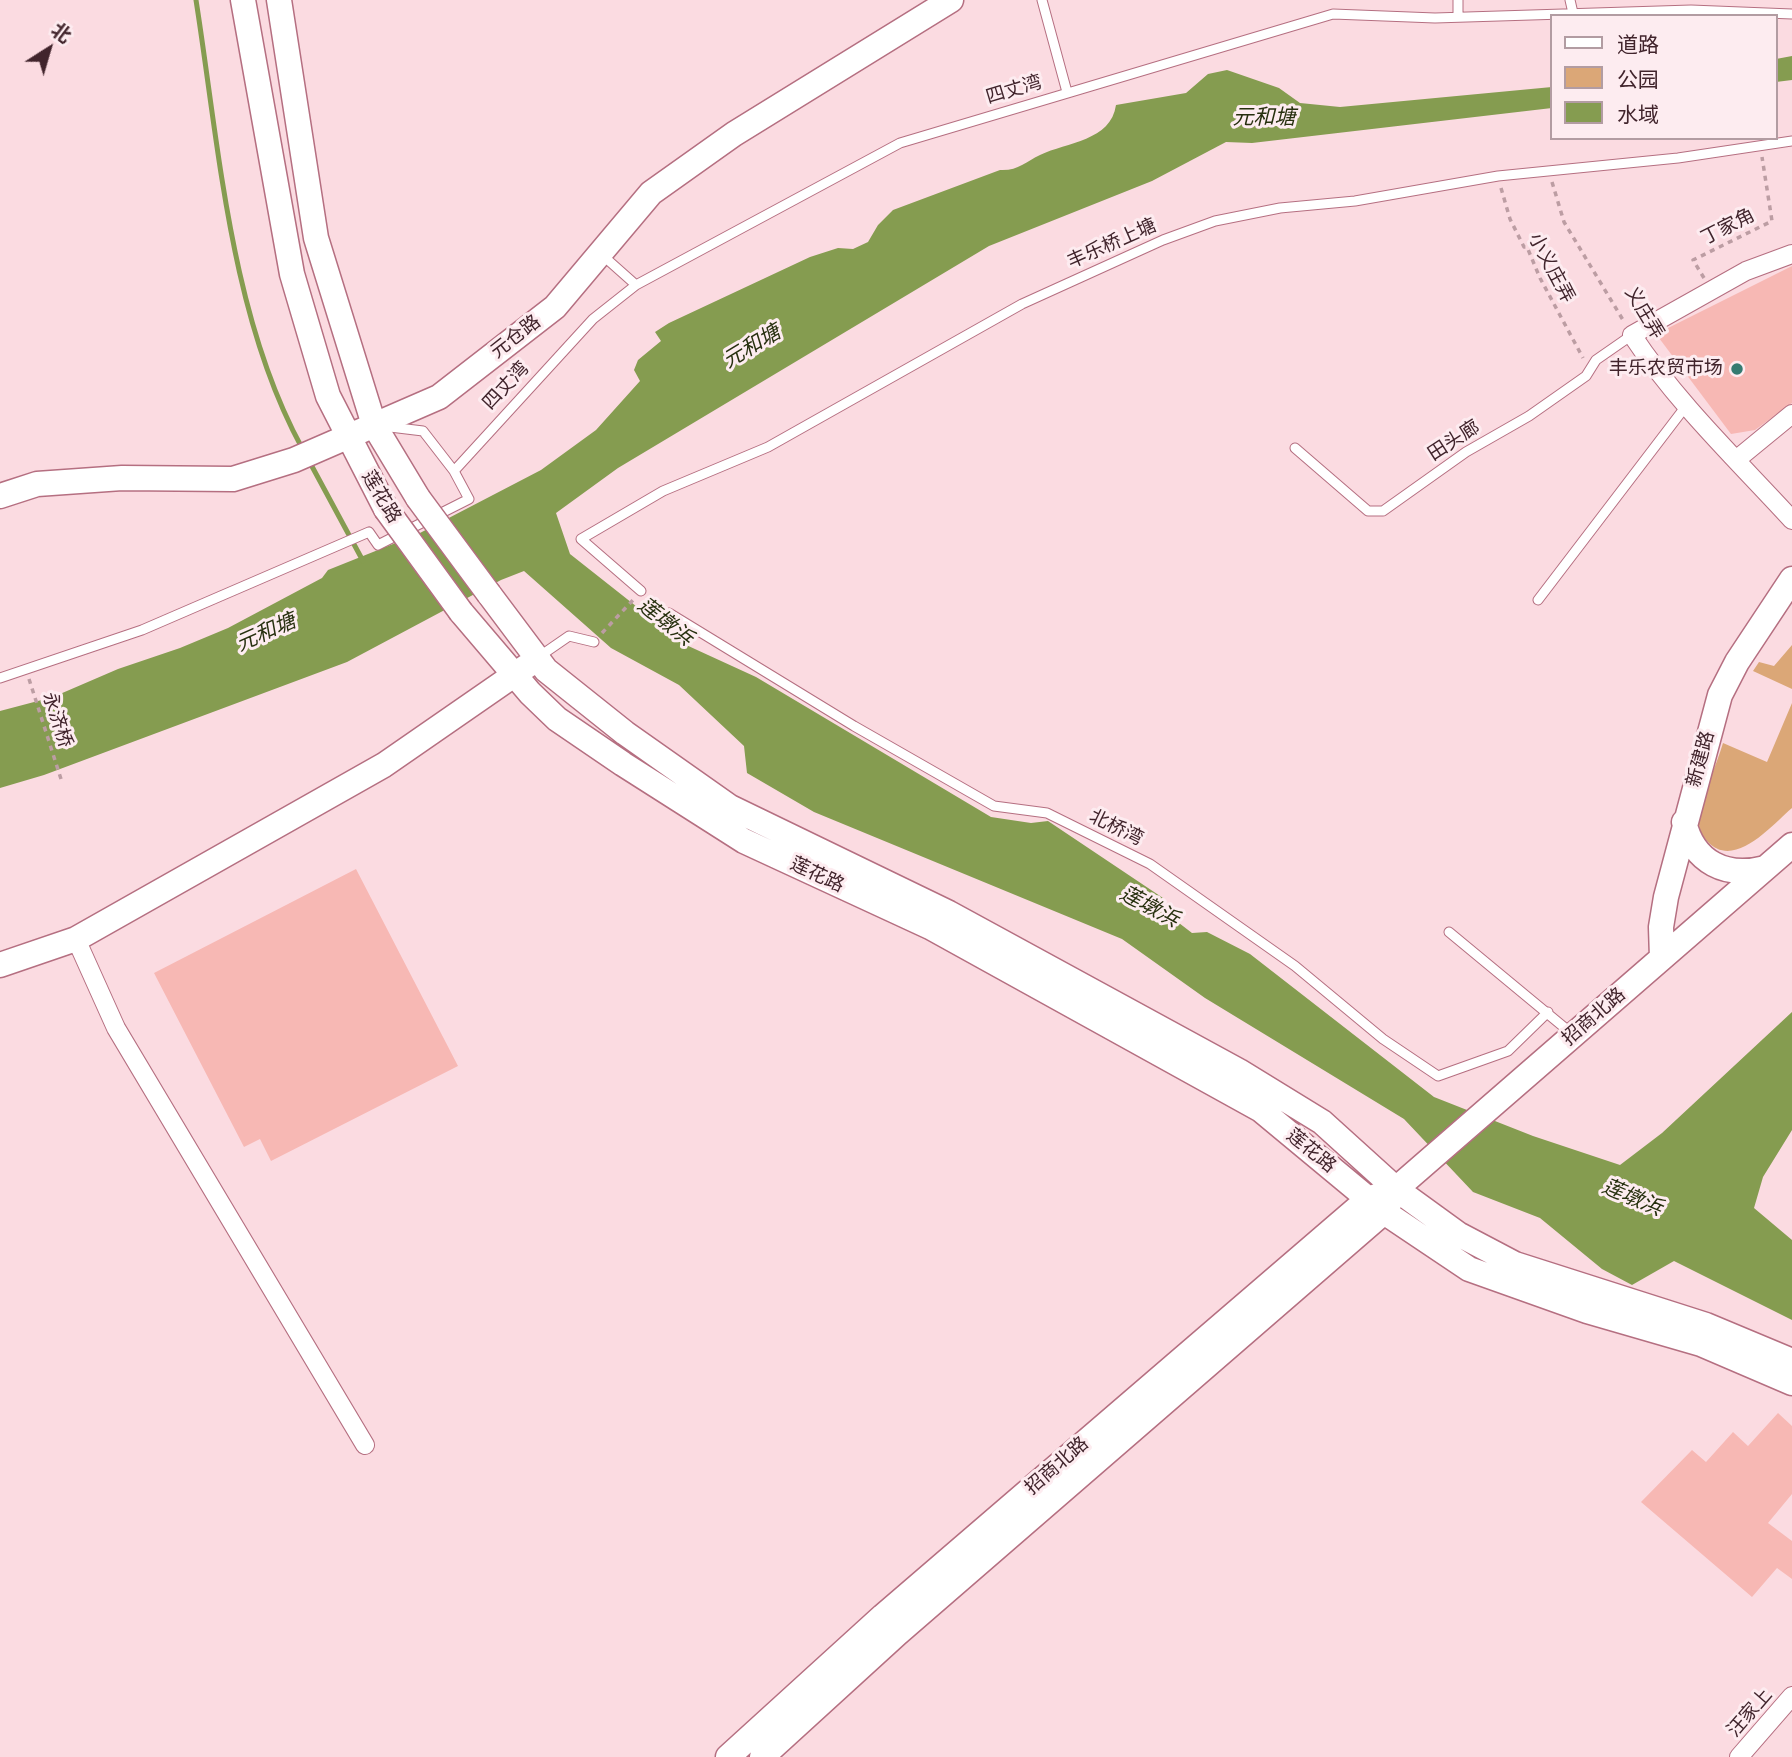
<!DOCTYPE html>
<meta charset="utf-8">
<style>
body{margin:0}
#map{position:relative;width:1792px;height:1757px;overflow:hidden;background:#fbdbe1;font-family:"Noto Sans","Noto Sans SC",sans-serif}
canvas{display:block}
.legend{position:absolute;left:1550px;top:14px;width:228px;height:126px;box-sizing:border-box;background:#fdecf0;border:2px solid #b29ca2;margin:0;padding:9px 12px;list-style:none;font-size:21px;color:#41242c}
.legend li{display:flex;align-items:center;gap:14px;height:35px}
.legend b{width:35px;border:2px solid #b29ca2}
.north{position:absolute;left:14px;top:14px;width:70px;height:70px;-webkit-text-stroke:5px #fdecf0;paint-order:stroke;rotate:37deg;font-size:19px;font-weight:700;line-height:28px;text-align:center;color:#41242c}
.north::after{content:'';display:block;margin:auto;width:24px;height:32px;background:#41242c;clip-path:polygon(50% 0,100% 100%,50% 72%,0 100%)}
</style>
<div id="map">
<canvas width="1792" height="1757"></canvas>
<ul class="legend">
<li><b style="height:9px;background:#fff"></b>道路</li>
<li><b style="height:19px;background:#dba777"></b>公园</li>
<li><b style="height:19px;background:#859c50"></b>水域</li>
</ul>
<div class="north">北</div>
</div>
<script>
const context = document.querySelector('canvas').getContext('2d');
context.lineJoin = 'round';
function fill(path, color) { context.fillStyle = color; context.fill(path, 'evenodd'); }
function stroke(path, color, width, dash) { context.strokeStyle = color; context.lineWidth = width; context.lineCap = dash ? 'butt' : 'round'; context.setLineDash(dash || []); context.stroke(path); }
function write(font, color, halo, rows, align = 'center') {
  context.font = font + ' "Noto Sans","Noto Sans SC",sans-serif'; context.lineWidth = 6; context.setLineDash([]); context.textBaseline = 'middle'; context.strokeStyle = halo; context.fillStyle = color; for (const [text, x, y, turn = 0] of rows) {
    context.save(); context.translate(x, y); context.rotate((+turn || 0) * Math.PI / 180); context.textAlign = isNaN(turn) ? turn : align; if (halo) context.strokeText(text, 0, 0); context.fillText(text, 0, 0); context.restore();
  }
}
const green = new Path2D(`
 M1792 645V689L1753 671 1759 662 1774 666Z
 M1792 703V808C1772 825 1734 871 1707 841 1700 833 1698 827 1699 816 1703 792 1716 767 1723 743L1767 762Z`);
const water = new Path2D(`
 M1792 56V80L1776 82V59Z
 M1227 70 1279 88 1300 103 1340 107 1552 87V108L1252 143 1226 142 1152 181 989 246 618 468 556 513 570 554 684 644 756 677 991 817 1031 823 1048 821 1163 898 1166 913 1192 933 1207 932 1250 954 1434 1097 1533 1136 1620 1165 1662 1133 1792 1012V1130L1763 1177 1754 1208 1792 1240V1320L1674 1261 1632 1285 1602 1269 1540 1218 1473 1192 1404 1119 1205 998 1122 939 814 812 747 773 744 746 679 685 611 648 524 571 501 580 347 662 44 775 0 788V711L53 697 118 669 180 648 228 628 322 578 328 570 418 534 541 470 596 430 640 381 634 370 638 360 661 341 655 332 669 323 810 257 838 248 853 249 868 242 878 225 893 210 1000 170C1018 171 1025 162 1040 155 1067 142 1111 141 1116 105L1186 93 1208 74Z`);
const stream = new Path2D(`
 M196 0C219 146 230 316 302 448
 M308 459 363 561`);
const building = new Path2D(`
 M1792 266V403L1755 430 1731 434 1656 334Z
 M356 869 458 1066 271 1161 260 1139 244 1147 154 973Z
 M1778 1413 1792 1426V1494L1768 1523 1792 1541V1579L1777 1568 1752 1597 1641 1502 1692 1450 1706 1462 1733 1432 1748 1446Z`);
const path = new Path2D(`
 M1552 182 1564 222 1623 320
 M1501 188 1510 219 1524 247H1527L1540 278 1583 358
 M1704 278 1693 260 1772 221 1762 157
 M602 633 633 600
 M29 679 61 779`);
const lane = new Path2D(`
 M1042 0 1067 92
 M1570 0 1573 13
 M1458 17V0
 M600 253 636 285
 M1295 448 1368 511H1383L1466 452 1529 416 1586 376 1596 360 1632 335
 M454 471 593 319 636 285 900 143 1333 14 1435 18 1691 10 1792 14
 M641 591 581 539 663 491 768 447 1022 304 1163 240 1215 221 1280 208 1355 201 1498 176 1678 158 1792 141
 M1538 600 1686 406
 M669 613 854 726 994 806 1047 813 1150 864 1295 966 1383 1039 1438 1076 1508 1051 1548 1012
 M540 656 569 636 594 642
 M0 678 142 630 369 532 378 545 469 499 454 471 423 431 390 427
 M1449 932 1571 1033`);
const street = new Path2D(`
 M1792 254 1746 271 1632 335C1677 403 1737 460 1792 520
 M1736 460 1792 414
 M76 939 116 1028 365 1445
 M1739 1757 1792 1696`);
const secondary = new Path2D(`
 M243 0 292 274 328 396 386 509
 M279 0 316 238 374 425 418 498
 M0 496 37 484 122 478 233 479 294 460 439 397 555 307 651 193 734 134 951 0
 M489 594 546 670 625 733 730 807 949 913 1239 1071 1322 1122 1396 1189 1458 1234 1515 1264 1706 1325 1792 1361
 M461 612 530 693 557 719 623 764 744 841 930 927 1261 1110 1384 1212 1469 1269 1587 1311 1701 1344 1792 1383
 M1684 822C1694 863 1726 878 1765 868
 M1662 958 1661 927 1666 897 1720 695 1737 662 1792 579
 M0 965 76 939 384 765 527 666
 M728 1757 883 1616 1368 1199 1396 1189 1792 845
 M762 1757 898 1633 1384 1212 1392 1198`);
const secondaryBridge = new Path2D(`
 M418 498 489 594
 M386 509 461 612`);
const markers = [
 [1737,369,7,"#357b71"]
];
const streetNames = [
 ["四丈湾",1014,90,-17],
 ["丁家角",1728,227,-27],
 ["丰乐桥上塘",1112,244,-24],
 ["小义庄弄",1551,268,62],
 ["义庄弄",1644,313,59],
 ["元仓路",516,337,-38],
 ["四丈湾",506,386,-47],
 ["田头廊",1454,441,-33],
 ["莲花路",381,497,59],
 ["永济桥",57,720,72],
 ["新建路",1701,759,-75],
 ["北桥湾",1116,828,26],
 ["莲花路",817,875,25],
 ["招商北路",1594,1017,-41],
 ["莲花路",1311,1151,39],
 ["招商北路",1057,1466,-41],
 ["汪家上",1750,1713,-49]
];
const poiNames = [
 ["丰乐农贸市场",1723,369]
];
const waterNames = [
 ["元和塘",1264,118],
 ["元和塘",752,347,-31],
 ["莲墩浜",665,622,38],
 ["元和塘",266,633,-24],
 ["莲墩浜",1149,907,28],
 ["莲墩浜",1632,1198,23]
];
fill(green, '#dba777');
fill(water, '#859c50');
stroke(stream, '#859c50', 5);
fill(building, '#f7b8b4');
stroke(lane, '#b56f81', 11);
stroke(street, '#b56f81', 20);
stroke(secondary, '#b56f81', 27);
stroke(path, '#bc9da3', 3.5, [5, 5]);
stroke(lane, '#fff', 9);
stroke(street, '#fff', 18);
stroke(secondary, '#fff', 24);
stroke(secondaryBridge, '#b56f81', 27, []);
stroke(secondaryBridge, '#fff', 24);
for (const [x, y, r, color] of markers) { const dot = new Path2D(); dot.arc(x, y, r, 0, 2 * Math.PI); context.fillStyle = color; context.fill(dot); stroke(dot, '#fdecf0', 2.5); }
write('19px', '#41242c', '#fdecf0', streetNames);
write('19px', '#41242c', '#fdecf0', poiNames, 'right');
write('italic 21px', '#27300f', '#fdecf0', waterNames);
</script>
